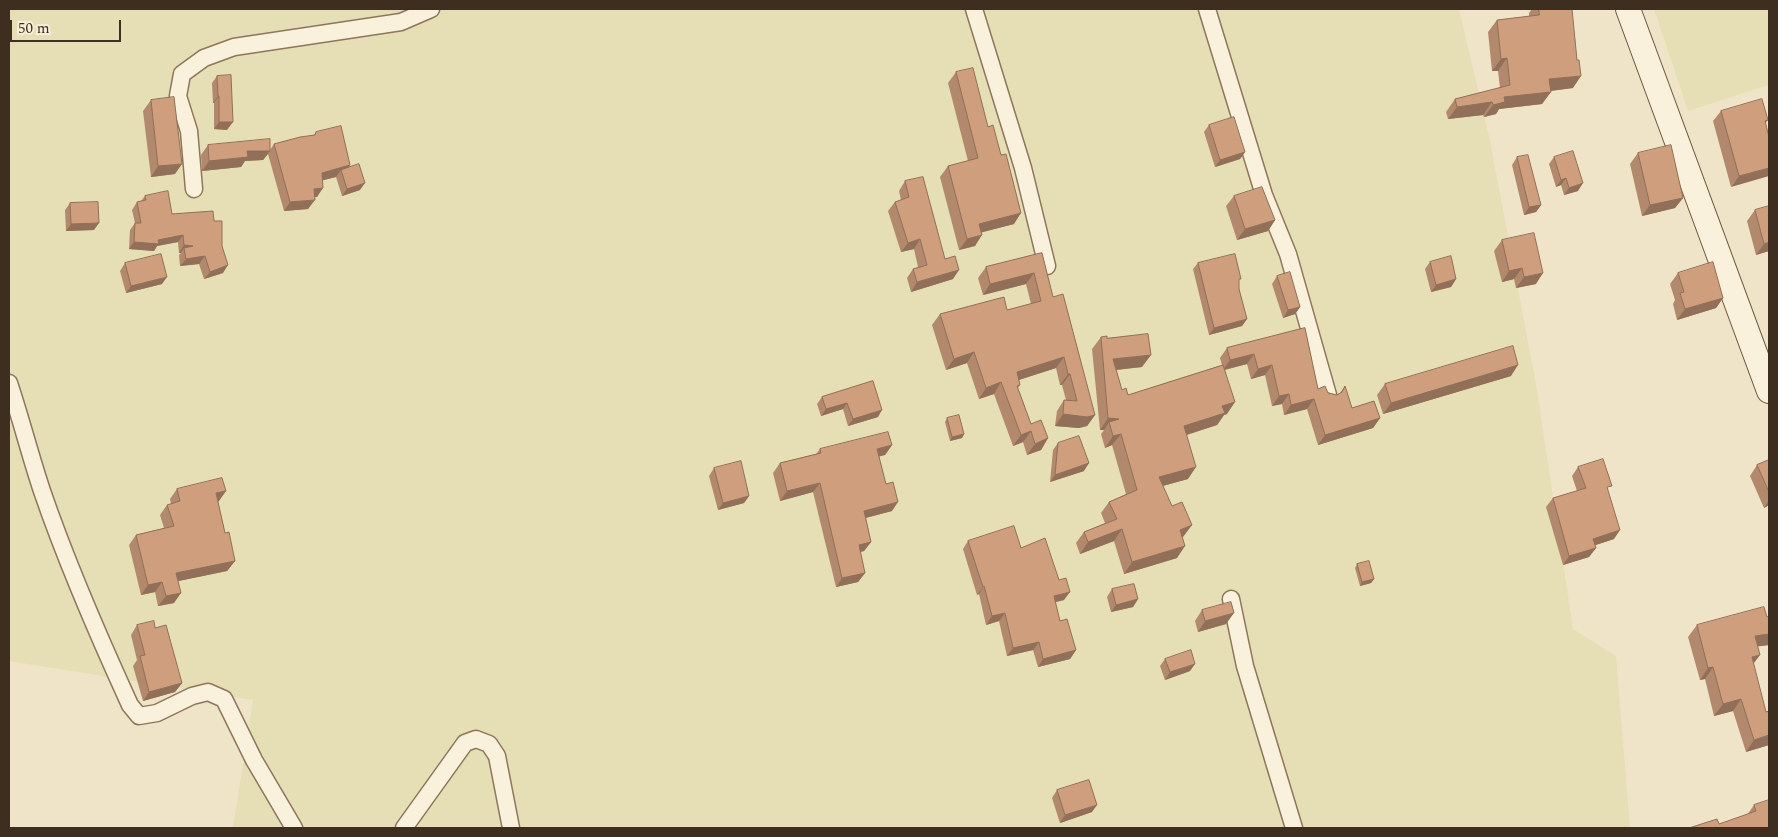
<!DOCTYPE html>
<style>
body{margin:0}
#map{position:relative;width:1778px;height:837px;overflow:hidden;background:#f0e4c8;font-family:Spectral,serif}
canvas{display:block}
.frame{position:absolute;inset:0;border:10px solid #3d2e20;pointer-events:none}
.scale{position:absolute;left:10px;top:20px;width:111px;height:22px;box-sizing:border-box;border:2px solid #3d2e20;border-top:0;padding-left:6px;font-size:15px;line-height:18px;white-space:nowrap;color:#3d2e20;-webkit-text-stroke:4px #f7eed8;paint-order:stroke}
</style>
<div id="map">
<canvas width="1778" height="837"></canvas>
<div class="frame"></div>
<div class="scale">50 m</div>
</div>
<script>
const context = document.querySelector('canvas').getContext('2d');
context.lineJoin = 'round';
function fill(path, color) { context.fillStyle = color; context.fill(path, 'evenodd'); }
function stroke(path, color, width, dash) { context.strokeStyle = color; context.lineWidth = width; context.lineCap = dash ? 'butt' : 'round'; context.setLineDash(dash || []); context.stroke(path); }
const farmland = new Path2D(`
 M9 9H1459L1490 141 1536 384 1573 629 1616 656 1630 828H233L253 700 9 661Z
 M1654 9H1769V85L1688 111Z`);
const minor = new Path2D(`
 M974 9 1023 168 1047 266
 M1207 9 1264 195 1288 254 1328 395
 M194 189 189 131 178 96 182 74 204 58 234 47 401 22 431 9
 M9 383C21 419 30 455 42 491 67 564 98 635 130 705L139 716 157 713 192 696 208 692 224 699 254 760 294 828
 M1231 599 1245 666 1294 828
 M404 828 465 743 476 739 489 744 497 756 511 828`);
const secondary = new Path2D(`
 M1628 9 1769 391`);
const wall = new Path2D(`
 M1532 9H1572L1573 88 1551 91 1542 104 1499 109 1496 114 1484 117 1483 115 1448 119 1446 112 1455 99 1500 88 1498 71H1492L1488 32 1497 20 1529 16V13Z
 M956 72 1014 224 981 232 975 246 959 250 940 177 948 166 968 161 948 83Z
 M217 76 227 130 214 129V103H213L212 83Z
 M151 100 175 174 151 177 143 111Z
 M1721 111 1768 120 1765 124 1769 137 1731 187 1713 121Z
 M1209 125 1245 152 1240 159 1215 167 1204 132Z
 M316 132 350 165 349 168 360 190 342 196 336 177 323 180 317 197H314L308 209 284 211 268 154 263 160 245 161 241 167 202 171 201 155 208 145 270 150 274 144 314 135Z
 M1638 153 1683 198 1675 208 1642 216 1630 164Z
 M1517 157 1541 205 1536 212 1524 215 1512 165Z
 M1554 157 1578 191 1564 195 1561 185 1556 187 1549 164Z
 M905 181 945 259 953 279 911 292 907 278 913 269 918 267 914 249 901 252 888 211 895 202 901 200 899 191Z
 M145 196 172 214 214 221 223 273 204 279 199 264 180 266 179 255 181 253H179L178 242 157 246 154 251 129 249 130 230 135 223 132 210 137 202 141 201Z
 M1234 196 1275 220 1268 231 1237 240 1226 206Z
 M70 203 94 230 66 231 65 210Z
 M1755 210 1769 251 1756 255 1747 221Z
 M1502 240 1536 284 1516 288 1514 279 1502 282 1494 251Z
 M1042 253 1053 297 1095 415 1087 426 1079 428 1055 426 1057 411 1064 400H1066L1062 385H1060L1056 368 1019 380 1020 385 1018 388 1031 424 1048 438 1041 450 1027 455 1023 442 1013 446 994 394 979 399 967 363 946 370 932 325 940 314 1007 310 1031 304 1026 284 983 295 978 278 986 267Z
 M1430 262 1456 279 1451 287 1431 292 1425 269Z
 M125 263 162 284 126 293 120 271Z
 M1198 263 1239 281V289L1247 319 1242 326 1209 335 1193 269Z
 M1678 273 1723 298 1716 308 1677 320 1673 304 1675 300 1670 284Z
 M1277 276 1300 307 1295 314 1283 318 1272 284Z
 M1305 328 1318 389 1337 395 1340 393 1345 386 1352 408 1380 418 1373 428 1318 445 1307 409 1284 415 1282 404 1272 406 1265 375 1251 379 1247 364 1225 370 1227 414 1224 415 1217 425 1187 435 1188 479 1163 486 1183 537 1177 558 1124 574 1114 541 1080 554 1076 543 1084 532 1105 523 1101 513 1109 502 1126 494 1112 445 1105 448 1101 434 1104 430H1100L1092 349 1101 337 1107 338 1142 367 1116 370 1122 390 1128 395 1222 365 1220 358 1227 348Z
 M1511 376 1383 414 1377 395 1385 384Z
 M873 381 878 417 848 426 843 409 821 416 817 404 822 397Z
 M947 418 964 434 962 438 950 441 945 422Z
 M1058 443 1084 471 1050 482 1053 450Z
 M892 445 885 455 879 456 892 511 866 518 871 542 864 551 860 552 865 573 858 582 836 587 813 492 780 501 773 473 780 463 816 454 820 449Z
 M1769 460V505L1764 508 1750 476 1757 465Z
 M1578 467 1608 491 1614 539 1595 545 1596 548 1589 557 1563 565 1546 507 1553 498 1577 491 1572 476Z
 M714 468 749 496 744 503 718 510 709 476Z
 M177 489 226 491 218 501 225 533 235 561 227 571 178 581 174 603 158 606 155 592 141 595 129 545 136 535 164 528 160 515 167 505 171 504 170 499Z
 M968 541 1021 548 1064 600 1055 602 1060 621 1076 650 1070 659 1038 667 1033 650 1007 656 999 621 986 625 979 594 977 595 963 549Z
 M1357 564 1374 579 1371 583 1360 586 1355 568Z
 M1112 589 1138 599 1133 607 1111 612 1107 597Z
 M1202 610 1226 624 1198 632 1195 621Z
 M1767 617 1769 645 1757 646 1753 664 1766 712 1769 711V745L1746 752 1733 711 1714 716 1705 679 1700 680 1688 637 1697 625Z
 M137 625 155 628 182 683 175 692 143 701 133 666 137 660 131 635Z
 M1165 659 1190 671 1165 680 1160 666Z
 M1057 790 1092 812 1060 823 1052 798Z
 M1754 805 1769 828 1719 824 1747 815Z`);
const shadedWall = new Path2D(`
 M1507 58 1498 71H1492L1501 59Z
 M1581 76 1573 88 1541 92 1549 79Z
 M1551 92 1542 104 1499 109 1496 114 1484 117 1493 105 1504 97Z
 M218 96H219L214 103H213Z
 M1492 102 1483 115 1448 119 1457 107Z
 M219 122H233L227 130 214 129Z
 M247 151H270L263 160 245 161 241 167 202 171 209 161Z
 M1245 152 1240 159 1215 167 1220 160Z
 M182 164 175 174 151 177 158 166Z
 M350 165 344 175 341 170 336 177 316 182 322 173Z
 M1769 168V176L1731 187 1739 176Z
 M1566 178 1561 185 1556 187 1561 180Z
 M365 183 360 190 342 196 347 189Z
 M1583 183 1578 191 1564 195 1569 188Z
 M323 188 317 197 307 198 314 189Z
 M1683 198 1675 208 1642 216 1650 205Z
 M315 200 308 209 284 211 290 202Z
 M1541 205 1536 212 1524 215 1529 207Z
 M1021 213 1014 224 972 235 979 224Z
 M1275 220 1268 231 1237 240 1245 229Z
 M99 223 94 230 66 231 71 224Z
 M183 235 178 242 157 246 154 251 129 249 134 242 158 240Z
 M982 235 975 246 959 250 967 239Z
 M920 239 914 249 901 252 908 243Z
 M1769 242V251L1756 255 1764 244Z
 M184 245 193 246 184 248 181 253H179Z
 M205 256 199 264 180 266 186 259Z
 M228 265 223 273 204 279 210 272Z
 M1522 268 1514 279 1502 282 1509 271Z
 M959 270 953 279 911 292 917 282Z
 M1034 273 1026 284 983 295 990 284Z
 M1543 273 1536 284 1516 288 1524 277Z
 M167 277 162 284 126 293 131 286Z
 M1456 279 1451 287 1431 292 1436 285Z
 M1723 298 1716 308 1677 320 1685 309Z
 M1300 307 1295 314 1283 318 1288 310Z
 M1247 319 1242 326 1209 335 1214 328Z
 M974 352 967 363 946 370 954 359Z
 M1254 354 1247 364 1223 370 1230 360Z
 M1151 355 1142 367 1105 371 1113 359Z
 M1064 357 1056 368 1009 383 1017 372Z
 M1272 365 1265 375 1251 379 1258 369Z
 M1518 365 1511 376 1383 414 1391 403Z
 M1068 374H1070L1062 385H1060Z
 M1001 382 994 394 979 399 986 388Z
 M1289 394 1282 404 1272 406 1279 396Z
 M1314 399 1307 409 1284 415 1291 405Z
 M1235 402 1227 414 1224 415 1217 425 1176 438 1184 426 1222 406Z
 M847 403 843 409 821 416 826 409Z
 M882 410 878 417 848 426 853 419Z
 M1063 414 1095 415 1087 426 1079 428 1055 426Z
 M1108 418 1119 419 1109 422 1104 430H1100Z
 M1380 418 1373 428 1318 445 1325 435Z
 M1031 431 1023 442 1013 446 1021 435Z
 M964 434 962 438 950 441 952 437Z
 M1121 434 1112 445 1105 448 1113 436Z
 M1048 438 1041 450 1027 455 1035 444Z
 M892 445 885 455 870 459 877 449Z
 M1089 463 1084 471 1050 482 1055 475Z
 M1196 467 1188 479 1151 489 1159 477Z
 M820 483 813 492 780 501 787 491Z
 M226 491 219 501 209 504 216 493Z
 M749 496 744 503 718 510 723 503Z
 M1769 500V505L1764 508Z
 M898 502 892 511 857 520 864 511Z
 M1192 525 1183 537 1172 542 1180 530Z
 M1122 529 1114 541 1080 554 1088 542Z
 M1620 530 1614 539 1587 548 1593 539Z
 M871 542 864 551 852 554 859 545Z
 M1185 546 1177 558 1124 574 1132 562Z
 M1596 548 1589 557 1563 565 1569 556Z
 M235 561 227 571 169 583 176 573Z
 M865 573 858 582 836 587 842 578Z
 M1374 579 1371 583 1360 586 1362 582Z
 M162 582 155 592 141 595 148 585Z
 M984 586 979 594 977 595 983 587Z
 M1070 592 1064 600 1048 604 1054 596Z
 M181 593 174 603 158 606 166 596Z
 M1138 599 1133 607 1111 612 1116 605Z
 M1005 613 999 621 986 625 992 616Z
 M1234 613 1226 624 1198 632 1205 621Z
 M1769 634V645L1746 648 1755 636Z
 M1039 642 1033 650 1007 656 1013 648Z
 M1076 650 1070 659 1038 667 1043 659Z
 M1760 655 1751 667 1752 657Z
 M1195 664 1190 671 1165 680 1170 672Z
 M1713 667 1705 679 1700 680 1708 668Z
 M182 683 175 692 143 701 149 692Z
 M1741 699 1733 711 1714 716 1723 704Z
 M1769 735V745L1746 752 1754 740Z
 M1097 805 1092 812 1060 823 1065 815Z`);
const building = new Path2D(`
 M1539 9H1572L1577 60H1579L1581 76 1549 79 1551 92 1504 97 1505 102 1493 105 1492 102 1457 107 1455 99 1510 85 1507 58 1501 59 1497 20 1539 15Z
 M973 68 988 127 993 125 1001 155 1006 154 1021 213 979 224 982 235 967 239 948 166 978 158 956 72Z
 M231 75 233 122H219V96H218L217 76Z
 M174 97 182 164 158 166 151 100Z
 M1762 99 1768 120 1765 121 1769 137V168L1739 176 1721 111Z
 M1234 117 1245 152 1220 160 1209 125Z
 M341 126 350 165 322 173 323 188 314 189 315 200 290 202 274 144 300 137 315 135 316 132Z
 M270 139V151H247L248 157 209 161 208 145Z
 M1671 145 1683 198 1650 205 1638 153Z
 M1573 151 1583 183 1569 188 1566 178 1561 180 1554 157Z
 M1528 155 1541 205 1529 207 1517 157Z
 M359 164 365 183 347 189 341 170Z
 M923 177 945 259 955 256 959 270 917 282 913 269 927 265 920 239 908 243 895 202 909 197 905 181Z
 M1262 187 1275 220 1245 229 1234 196Z
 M168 191 172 214 213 211 214 221H222V246L228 265 210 272 205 256 186 259 184 248 193 246 184 245 183 235 158 240 159 244 134 242 135 223H141L137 202 146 200 145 196Z
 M98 202 99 223 71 224 70 203Z
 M1769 206V242L1764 244 1755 210Z
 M1534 233 1543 273 1524 277 1522 268 1509 271 1502 240Z
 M1042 253 1053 297 1063 294 1095 415 1087 417 1063 414 1064 400 1077 401 1070 374H1068L1064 357 1017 372 1020 385 1017 386 1031 424 1041 420 1048 438 1035 444 1031 431 1021 435 1001 382 986 388 974 352 954 359 940 314 1004 297 1007 310 1041 301 1034 273 990 284 986 267Z
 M161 254 167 277 131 286 125 263Z
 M1235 254 1241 279H1239V289L1247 319 1214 328 1198 263Z
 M1451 256 1456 279 1436 285 1430 262Z
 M1713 262 1723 298 1685 309 1680 293 1684 292 1678 273Z
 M1290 272 1300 307 1288 310 1277 276Z
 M1305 328 1318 389 1325 386 1328 393 1337 395 1342 392 1345 386 1352 408 1374 401 1380 418 1325 435 1314 399 1291 405 1289 394 1279 396 1272 365 1258 369 1254 354 1230 360 1227 348Z
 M1148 334 1151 355 1113 359 1122 390 1126 388 1128 395 1223 365 1235 402 1222 406 1225 413 1184 426 1196 467 1159 477 1172 506 1182 502 1192 525 1180 530 1185 546 1132 562 1122 529 1088 542 1084 532 1117 519 1109 502 1137 490 1121 434 1113 436 1109 422 1119 419 1108 418 1101 337 1107 336V338Z
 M1513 346 1518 365 1391 403 1385 384Z
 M873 381 882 410 853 419 847 403 826 409 822 397Z
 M959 415 964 434 952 437 947 418Z
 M888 432 892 445 877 449 886 484 893 482 898 502 864 511 871 542 859 545 865 573 842 578 820 483 787 491 780 463 821 453 820 449Z
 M1079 436 1089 463 1055 475 1058 443Z
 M1603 459 1612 486 1607 487 1620 530 1593 539 1596 548 1569 556 1553 498 1586 488 1578 467Z
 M1769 460V492L1757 465Z
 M741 461 749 496 723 503 714 468Z
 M222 478 226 491 216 493 225 533 229 532 235 561 176 573 181 593 166 596 162 582 148 585 136 535 174 526 167 505 180 501 177 489Z
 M1014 526 1021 548 1045 538 1059 580 1066 578 1070 592 1054 596 1060 621 1067 619 1076 650 1043 659 1039 642 1013 648 1005 613 992 616 984 586 983 587 968 541Z
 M1369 561 1374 579 1362 582 1357 564Z
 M1134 584 1138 599 1116 605 1112 589Z
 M1231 602 1234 613 1205 621 1202 610Z
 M1764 607 1767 617 1769 616V634L1755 636 1760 655 1752 657 1766 712 1769 711V735L1754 740 1741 699 1723 704 1713 667 1708 668 1697 625Z
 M154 621 155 628 166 625 182 683 149 692 140 656 145 655 137 625Z
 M1191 650 1195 664 1170 672 1165 659Z
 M1089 780 1097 805 1065 815 1057 790Z
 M1769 800V828H1689L1717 819 1719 824 1756 811 1754 805Z`);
fill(farmland, '#e6deb5');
stroke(minor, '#8d765c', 19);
stroke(secondary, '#6f573f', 26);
stroke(minor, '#faf1dc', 16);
stroke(secondary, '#faf1dc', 24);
fill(wall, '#b2896c');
fill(shadedWall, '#916f58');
fill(building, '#cf9f7d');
stroke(building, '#916f58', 1);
</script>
